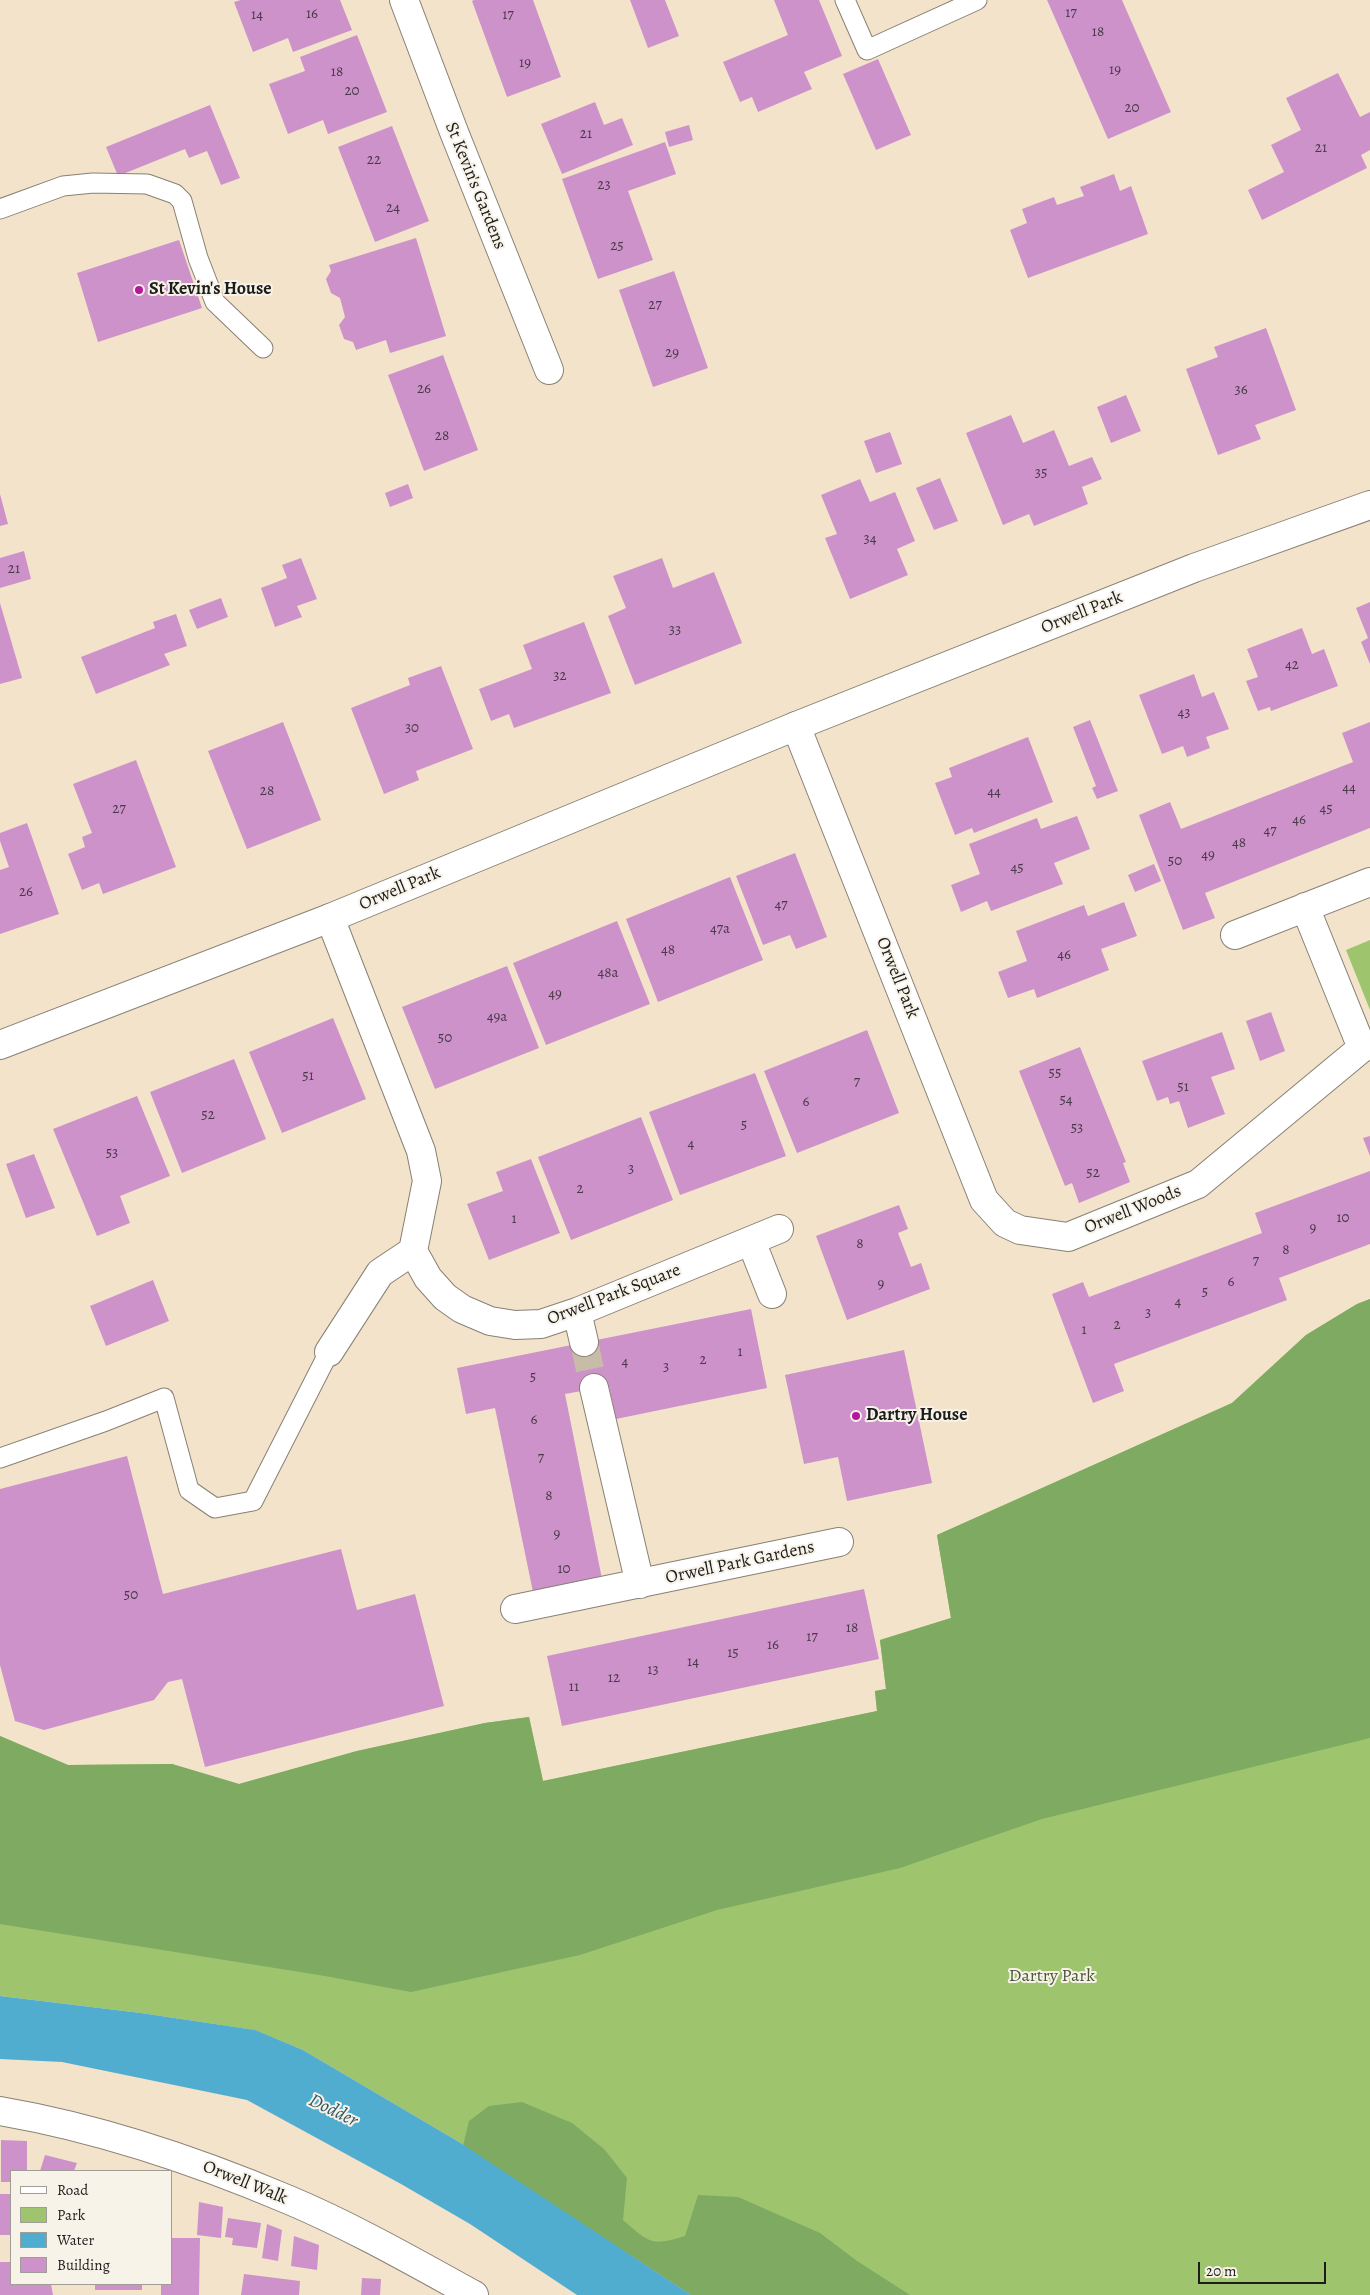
<!DOCTYPE html>
<style>
body{margin:0}
#map{position:relative;width:1370px;height:2295px;overflow:hidden;background:#f3e3cb;font-family:Alegreya,serif}
canvas{display:block}
.legend{position:absolute;left:10px;top:2170px;width:162px;height:115px;box-sizing:border-box;background:#f7f3e8;border:1px solid #9f9d96;margin:0;padding:6px 9px;list-style:none;font-size:15px;color:#1c1c1c}
.legend li{display:flex;align-items:center;gap:10px;height:25px}
.legend b{width:25px;border:1px solid #9f9d96}
.scale{position:absolute;left:1198px;top:2262px;width:128px;height:22px;box-sizing:border-box;border:2px solid #1c1c1c;border-top:0;padding-left:6px;font-size:15px;line-height:18px;white-space:nowrap;color:#1c1c1c;-webkit-text-stroke:4px #f7f3e8;paint-order:stroke}
</style>
<div id="map">
<canvas width="1370" height="2295"></canvas>
<ul class="legend">
<li><b style="height:6px;background:#fff"></b>Road</li>
<li><b style="height:14px;background:#9ec46e"></b>Park</li>
<li><b style="height:14px;background:#51adcf"></b>Water</li>
<li><b style="height:14px;background:#ce92cb"></b>Building</li>
</ul>
<div class="scale">20 m</div>
</div>
<script>
const context = document.querySelector('canvas').getContext('2d');
context.lineJoin = 'round';
function fill(path, color) { context.fillStyle = color; context.fill(path, 'evenodd'); }
function stroke(path, color, width, dash) { context.strokeStyle = color; context.lineWidth = width; context.lineCap = dash ? 'butt' : 'round'; context.setLineDash(dash || []); context.stroke(path); }
function write(font, color, halo, rows, align = 'center') {
  context.font = font + ' Alegreya,serif'; context.lineWidth = 4; context.setLineDash([]); context.textBaseline = 'middle'; context.strokeStyle = halo; context.fillStyle = color; for (const [text, x, y, turn = 0] of rows) {
    context.save(); context.translate(x, y); context.rotate((+turn || 0) * Math.PI / 180); context.textAlign = isNaN(turn) ? turn : align; if (halo) context.strokeText(text, 0, 0); context.fillText(text, 0, 0); context.restore();
  }
}
const green = new Path2D(`
 M1370 940V1010L1346 950Z
 M1370 1299V2295H691L459 2142 303 2050 254 2030 141 2013 0 1996V1736L68 1765 172 1764 239 1784 357 1751 485 1723 529 1717 543 1781 877 1711 875 1691 886 1689 880 1640 951 1618 937 1535 1232 1403 1306 1335 1357 1304Z`);
const forest = new Path2D(`
 M1370 1299V1738L1042 1819 900 1868 717 1910 580 1955 411 1992 325 1976 0 1924V1736L68 1765 172 1764 239 1784 357 1751 485 1723 529 1717 543 1781 877 1711 875 1691 886 1689 880 1640 951 1618 937 1535 1232 1403 1306 1335 1357 1304Z
 M522 2102 572 2123 604 2149 627 2178 623 2220C649 2242 650 2247 685 2236L698 2195 738 2197 820 2233 857 2261 910 2295H691L463 2146 469 2121 489 2106Z`);
const water = new Path2D(`
 M0 1996 141 2013 255 2030 303 2050 459 2142 691 2295H577L470 2224 401 2184 247 2100 62 2062 0 2059Z`);
const building = new Path2D(`
 M241 0H340L352 30 293 52 288 38 253 52 234 2Z
 M474 0H533L561 77 507 97 472 1Z
 M630 0H665L679 36 648 48Z
 M774 0H819L842 56 804 72 812 89 758 112 752 97 740 102 723 62 788 35Z
 M1047 0H1122L1171 112 1108 139Z
 M357 35 387 112 328 134 323 120 288 134 269 84 305 71 300 57Z
 M878 59 911 135 876 150 843 74Z
 M1338 73 1360 117 1370 112V150L1361 155 1367 168 1262 220 1248 190 1284 172 1271 145 1301 130 1286 98Z
 M595 102 604 125 622 118 633 145 562 174 541 124Z
 M210 105 240 178 221 185 207 151 189 158 185 149 118 176 106 147Z
 M689 125 693 140 669 147 665 132Z
 M392 126 429 221 375 242 338 147Z
 M665 142 676 174 628 191 653 260 598 279 562 179Z
 M1114 174 1120 191 1131 186 1148 234 1028 278 1010 230 1027 223 1022 209 1054 197 1057 205 1084 196 1080 187Z
 M416 238 446 336 390 353 386 340 356 350 353 342 344 339 339 325 345 317 340 298 331 293 326 279 331 271 329 265Z
 M179 240 202 308 98 342 77 273Z
 M674 271 708 368 653 387 619 290Z
 M1266 328 1296 410 1255 425 1261 439 1218 455 1186 369 1218 357 1214 347Z
 M443 355 478 450 424 471 388 375Z
 M1126 395 1141 431 1111 443 1097 407Z
 M1011 415 1023 443 1054 430 1069 466 1092 457 1102 479 1082 487 1088 504 1034 526 1029 514 1003 525 966 433Z
 M890 432 902 464 876 473 864 441Z
 M940 478 958 521 934 530 916 488Z
 M860 479 870 502 895 492 915 541 897 549 908 575 850 599 825 538 837 534 821 495Z
 M408 484 413 498 390 507 385 493Z
 M0 494 8 524 0 526Z
 M24 551 31 579 0 588V558Z
 M301 558 317 599 297 606 302 617 275 627 261 588 287 578 282 565Z
 M662 558 673 588 714 572 742 643 635 685 608 616 626 608 613 576Z
 M221 598 228 617 197 629 189 610Z
 M1370 602V664L1361 642 1368 638 1356 608Z
 M0 603 22 678 0 684Z
 M176 614 187 646 164 654 170 665 96 694 81 657 155 628 153 622Z
 M584 622 611 693 514 728 509 714 491 721 479 689 532 669 523 645Z
 M1302 628 1312 654 1324 649 1338 686 1271 711 1270 707 1258 711 1246 681 1258 677 1247 649Z
 M441 666 473 749 416 771 419 780 384 794 351 708 410 685 408 678Z
 M1194 674 1202 697 1214 692 1229 729 1206 737 1210 748 1187 757 1183 746 1162 754 1139 695Z
 M1090 720 1118 791 1097 799 1092 788 1096 786 1073 727Z
 M283 722 321 820 247 849 208 751Z
 M1370 722V828L1205 893 1215 918 1183 930 1139 815 1170 802 1181 829 1353 762 1342 733Z
 M1028 737 1053 802 974 833 972 828 955 835 935 783 952 777 949 768Z
 M136 760 176 867 103 894 99 883 82 890 68 854 85 847 82 837 92 833 73 784Z
 M1077 816 1090 849 1054 863 1063 884 991 911 987 901 961 912 951 885 980 874 969 844 1037 818 1041 829Z
 M27 823 59 914 0 934V870L9 867 0 841V833Z
 M795 853 827 937 796 949 790 935 763 945 736 876Z
 M1154 864 1161 881 1135 892 1128 875Z
 M730 877 763 960 658 1002 626 919Z
 M1124 902 1137 936 1101 949 1109 970 1037 998 1034 989 1008 998 998 972 1027 961 1016 931 1084 905 1088 916Z
 M617 921 650 1004 546 1045 513 963Z
 M507 966 539 1048 435 1089 402 1007Z
 M1271 1012 1285 1051 1260 1061 1246 1021Z
 M333 1018 366 1099 282 1133 249 1052Z
 M867 1030 899 1113 797 1153 764 1071Z
 M1222 1032 1235 1069 1211 1077 1225 1114 1188 1128 1179 1101 1170 1104 1168 1097 1157 1101 1142 1061Z
 M1080 1047 1126 1162 1123 1163 1130 1182 1079 1203 1072 1183 1065 1186 1019 1071Z
 M234 1059 266 1139 182 1173 150 1092Z
 M755 1073 786 1156 680 1195 649 1112Z
 M137 1096 170 1176 120 1196 130 1223 97 1236 53 1129Z
 M641 1117 673 1200 571 1240 538 1157Z
 M1370 1136V1156L1363 1138Z
 M34 1154 55 1208 26 1218 6 1164Z
 M531 1159 560 1233 489 1260 467 1204 503 1191 496 1172Z
 M1370 1171V1244L1279 1278 1287 1300 1114 1364 1124 1391 1093 1403 1052 1294 1083 1282 1089 1297 1262 1233 1255 1213Z
 M899 1205 908 1229 898 1233 905 1251 911 1267 921 1263 930 1289 847 1320 816 1236Z
 M153 1280 169 1321 106 1346 90 1306Z
 M751 1309 767 1388 616 1419 609 1386 565 1394 602 1579 533 1592 495 1408 466 1414 457 1368Z
 M904 1350 932 1483 847 1501 838 1457 804 1464 785 1375Z
 M127 1456 163 1594 341 1549 357 1610 415 1594 444 1706 205 1767 182 1679 168 1682 154 1700 44 1730 15 1721 0 1665V1489Z
 M864 1589 879 1659 562 1726 547 1656Z
 M1 2140 27 2141V2171H11V2182H1Z
 M45 2155 77 2163 74 2171H40Z
 M0 2194H11V2235H0Z
 M199 2202 223 2207 221 2238 197 2235Z
 M228 2218 261 2223 257 2248 232 2245 233 2238 225 2237Z
 M267 2224 282 2230 278 2261 262 2258Z
 M294 2236 319 2245 317 2270 291 2266Z
 M171 2238H200L199 2295H161V2284H171Z
 M0 2262H11V2284H51L53 2295H0Z
 M244 2274 300 2281 299 2295H241Z
 M362 2278 381 2279 380 2295H361Z
 M95 2284H142V2290H95Z`);
const minorTunnel = new Path2D(`
 M584 1342 594 1388`);
const service = new Path2D(`
 M845 0 867 50 977 0
 M0 209 63 186 93 183 147 184 175 194 182 201 198 258 215 302 263 348
 M0 1458 106 1421 164 1398 189 1490 215 1508 253 1501 329 1352`);
const minor = new Path2D(`
 M404 0 454 132 549 370
 M796 726 984 1200 1005 1223 1020 1230 1068 1237 1198 1184 1362 1048 1370 1045
 M1305 907 1362 1048
 M330 918 421 1151 427 1181 413 1251 428 1278 445 1297 462 1309 490 1321 515 1325 541 1324 577 1312 779 1229
 M1235 935 1370 882
 M751 1241 772 1294
 M577 1312 584 1342
 M329 1352 380 1273 413 1251
 M594 1388 640 1584
 M515 1609 839 1542
 M0 2111C99 2128 197 2161 289 2200 353 2227 414 2262 474 2295`);
const tertiary = new Path2D(`
 M0 1045 330 918 796 726 1194 568 1370 505`);
const markers = [
 [139,290,5,"#b5179e"],
 [856,1416,5,"#b5179e"]
];
const numberNames = [
 ["17",1071,13],
 ["16",312,14],
 ["14",257,15],
 ["17",508,15],
 ["18",1098,32],
 ["19",525,63],
 ["19",1115,70],
 ["18",337,72],
 ["20",352,91],
 ["20",1132,108],
 ["21",586,134],
 ["21",1321,148],
 ["22",374,160],
 ["23",604,185],
 ["24",393,208],
 ["25",617,246],
 ["27",655,305],
 ["29",672,353],
 ["26",424,389],
 ["36",1241,390],
 ["28",442,436],
 ["35",1041,473],
 ["34",870,539],
 ["21",14,569],
 ["33",675,630],
 ["42",1292,665],
 ["32",560,676],
 ["43",1184,713],
 ["30",412,728],
 ["44",1349,788],
 ["28",267,791],
 ["44",994,792],
 ["27",119,809],
 ["45",1326,809],
 ["46",1299,820],
 ["47",1270,831],
 ["48",1239,843],
 ["49",1208,855],
 ["50",1175,861],
 ["45",1017,868],
 ["26",26,892],
 ["47",781,905],
 ["47a",720,929],
 ["48",668,950],
 ["46",1064,955],
 ["48a",608,973],
 ["49",555,994],
 ["49a",497,1017],
 ["50",445,1038],
 ["55",1055,1073],
 ["51",308,1076],
 ["7",857,1082],
 ["51",1183,1087],
 ["54",1066,1100],
 ["6",806,1102],
 ["52",208,1115],
 ["5",744,1125],
 ["53",1077,1128],
 ["4",691,1144],
 ["53",112,1153],
 ["3",631,1169],
 ["52",1093,1173],
 ["2",580,1189],
 ["10",1343,1218],
 ["1",514,1219],
 ["9",1313,1228],
 ["8",860,1244],
 ["8",1286,1250],
 ["7",1256,1261],
 ["6",1231,1282],
 ["9",881,1284],
 ["5",1205,1292],
 ["4",1178,1302],
 ["3",1148,1313],
 ["2",1117,1325],
 ["1",1084,1330],
 ["1",740,1352],
 ["2",703,1360],
 ["4",625,1362],
 ["3",666,1367],
 ["5",533,1377],
 ["6",534,1420],
 ["7",541,1458],
 ["8",549,1496],
 ["9",557,1534],
 ["10",564,1569],
 ["50",131,1595],
 ["18",852,1628],
 ["17",812,1637],
 ["16",773,1645],
 ["15",733,1653],
 ["14",693,1662],
 ["13",653,1670],
 ["12",614,1678],
 ["11",574,1687]
];
const streetNames = [
 ["St Kevin's Gardens",475,186,68],
 ["Orwell Park",1082,613,-22],
 ["Orwell Park",400,889,-23],
 ["Orwell Park",897,978,68],
 ["Orwell Woods",1133,1210,-22],
 ["Orwell Park Square",614,1295,-21],
 ["Orwell Park Gardens",740,1563,-12],
 ["Orwell Walk",245,2183,22]
];
const poiNames = [
 ["St Kevin's House",149,290],
 ["Dartry House",866,1416]
];
const parkNames = [
 ["Dartry Park",1052,1977]
];
const waterNames = [
 ["Dodder",333,2111,26]
];
fill(green, '#9ec46e');
fill(forest, '#7eaa61');
fill(water, '#51adcf');
fill(building, '#ce92cb');
stroke(minorTunnel, '#c8bba8', 28, [28, 14]);
stroke(service, '#888074', 21);
stroke(minor, '#888074', 30);
stroke(tertiary, '#888074', 30);
stroke(service, '#fff', 19);
stroke(minor, '#fff', 28);
stroke(tertiary, '#fff', 28);
for (const [x, y, r, color] of markers) { const dot = new Path2D(); dot.arc(x, y, r, 0, 2 * Math.PI); context.fillStyle = color; context.fill(dot); stroke(dot, '#f7f3e8', 2); }
write('15px', '#483a48', null, numberNames);
write('18px', '#1c1c1c', '#f7f3e8', streetNames);
write('bold 18px', '#1c1c1c', '#f7f3e8', poiNames, 'left');
write('18px', '#4a5739', '#f7f3e8', parkNames);
write('italic 19px', '#315664', '#f7f3e8', waterNames);
</script>
